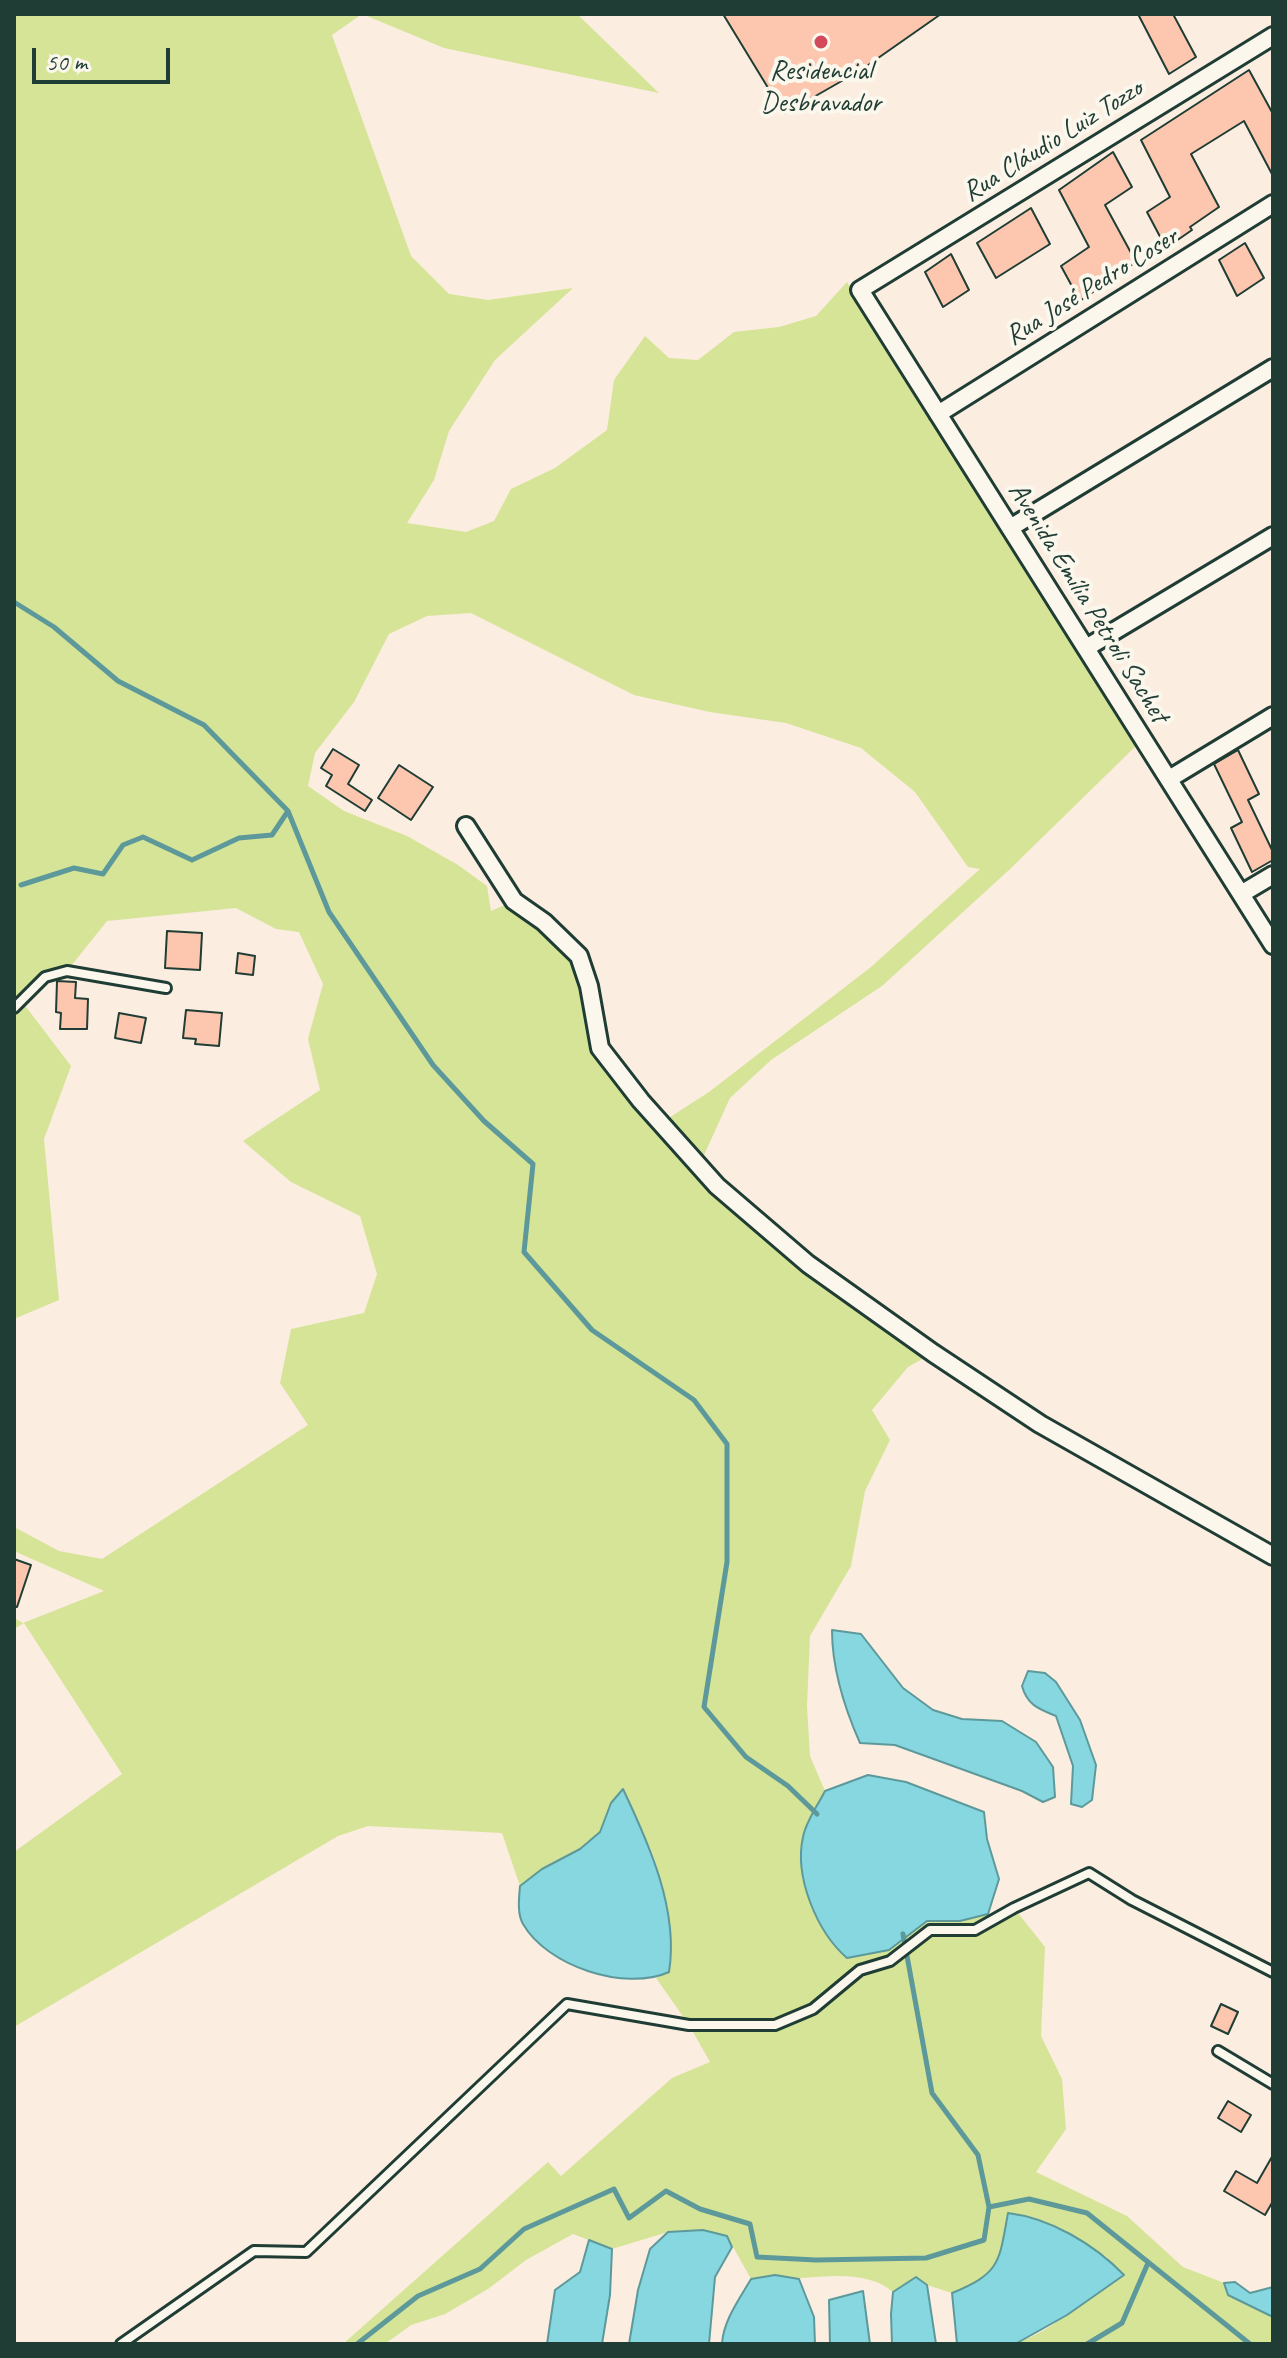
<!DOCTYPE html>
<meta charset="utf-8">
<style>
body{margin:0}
#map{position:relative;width:1287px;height:2358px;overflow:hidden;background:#fbede0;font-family:Caveat,sans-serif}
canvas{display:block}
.frame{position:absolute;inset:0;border:16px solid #1f3d34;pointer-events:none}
.scale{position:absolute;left:32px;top:48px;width:138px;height:36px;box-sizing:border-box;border:4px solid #1f3d34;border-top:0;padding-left:10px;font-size:24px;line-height:28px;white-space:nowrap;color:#1f3d34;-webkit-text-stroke:6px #fbf7ec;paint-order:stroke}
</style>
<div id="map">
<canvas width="1287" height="2358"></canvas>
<div class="frame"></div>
<div class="scale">50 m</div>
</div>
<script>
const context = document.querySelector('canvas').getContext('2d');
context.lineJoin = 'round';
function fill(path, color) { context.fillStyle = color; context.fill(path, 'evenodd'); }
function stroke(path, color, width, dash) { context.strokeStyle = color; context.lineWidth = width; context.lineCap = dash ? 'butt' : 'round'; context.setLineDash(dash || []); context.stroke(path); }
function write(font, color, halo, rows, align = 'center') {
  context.font = font + ' Caveat,sans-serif'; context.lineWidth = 8; context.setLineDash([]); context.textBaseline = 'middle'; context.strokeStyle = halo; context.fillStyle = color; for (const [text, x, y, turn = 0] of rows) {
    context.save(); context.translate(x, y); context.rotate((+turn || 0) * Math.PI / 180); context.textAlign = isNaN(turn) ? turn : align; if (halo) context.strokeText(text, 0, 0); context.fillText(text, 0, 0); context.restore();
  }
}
const green = new Path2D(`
 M14 14H577L659 93 444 48 362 14 332 35 411 256 449 294 488 300 573 288 495 360 449 431 434 480 407 523 466 532 494 521 511 489 555 468 607 430 614 380 645 336 669 358 698 360 734 332 779 327 816 316 847 282 1140 742 1009 870 882 986 771 1060 730 1098 699 1166 717 1186 933 1353 908 1367 872 1410 890 1440 865 1491 851 1566 810 1636 807 1706 810 1756 825 1791 803 1836 889 1950 927 1921H960L1014 1908 1045 1947 1041 2036 1062 2079 1066 2129 1036 2172 1127 2216 1183 2267 1224 2283 1228 2295 1273 2317V2344H1013C1066 2326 1077 2301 1108 2258 1078 2238 1044 2217 1008 2213L999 2262 979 2282 952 2293 927 2285 916 2278 893 2292C868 2271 832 2276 802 2278 793 2279 785 2276 777 2276 768 2275 760 2278 751 2279L727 2236 703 2230 668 2232 612 2249 573 2234 526 2260 488 2289 445 2314 411 2325 385 2344H343L548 2162 561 2176 672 2078 710 2062 689 2025 656 1978 669 1972C674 1941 663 1879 651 1850 644 1833 623 1817 611 1803L600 1832 580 1849 542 1869 520 1886 502 1833 368 1826 338 1836 14 2027V1852L122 1774 24 1623 14 1629V1618L23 1623 104 1591 14 1551V1527L59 1551 102 1559 308 1425 280 1383 291 1329 364 1313 377 1274 360 1216 291 1182 243 1141 320 1090 308 1039 323 984 299 932 276 929 236 908 107 921 67 971 45 977 20 999 71 1066 44 1139 59 1300 14 1319ZM471 613 634 695 710 712 786 723 861 748 915 792 968 867 980 869 871 967 709 1092 661 1123 600 1048 579 956 514 901 491 911 487 886 458 865 407 836 344 811 308 786 315 753 354 702 389 634 427 616Z`);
const water = new Path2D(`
 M832 1630 861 1634 903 1688 933 1710 962 1719 1002 1721 1036 1742 1053 1767 1055 1797 1043 1802 1022 1791 895 1745 860 1743C844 1707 832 1670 832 1630Z
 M1028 1671 1045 1673 1056 1682 1080 1720 1096 1765 1092 1800 1082 1807 1071 1804 1073 1766 1056 1716C1039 1709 1027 1705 1022 1686Z
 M868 1775 906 1782 984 1812 987 1839 999 1879 988 1914 960 1921H927L889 1950 847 1958C817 1932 794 1877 803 1837 806 1821 818 1805 825 1791Z
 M623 1789C649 1844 679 1910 669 1972 625 1992 547 1966 523 1924 517 1914 519 1898 520 1886L542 1869 580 1849 600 1832 611 1803Z
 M1008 2213C1050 2218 1094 2244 1124 2275L1067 2315 1017 2343 957 2344 952 2293C1001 2273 999 2262 1008 2213Z
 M703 2230 727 2236 732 2247 715 2277 709 2344H629L638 2290 650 2249 668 2232Z
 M589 2240 612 2249 610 2295 602 2344H547L555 2290 580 2272Z
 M775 2275 799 2279 814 2317 815 2344H722C723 2321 740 2298 751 2279Z
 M916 2277 927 2285 936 2344H892L891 2314 893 2292Z
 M1235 2282 1250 2293 1273 2287V2317L1228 2295 1224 2283Z
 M863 2291 870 2344H830L829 2300Z`);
const stream = new Path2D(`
 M14 602 54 627 118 681 204 725 288 811 329 912 433 1065 484 1121 533 1164 524 1252 592 1330 694 1400 727 1444V1562L704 1707 746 1757 788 1786 817 1814
 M21 885 74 868 103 874 123 845 143 837 192 860 239 838 272 835 288 811
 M903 1934 932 2093 978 2155 989 2207
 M357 2344 418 2296 480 2269 524 2229 614 2189 629 2218 666 2191 700 2209 750 2224 757 2257 816 2260 926 2258 984 2240 989 2207 1029 2199 1087 2213 1250 2344
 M1087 2344 1122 2323 1148 2263`);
const building = new Path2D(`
 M723 14H941L861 70 784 114Z
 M1138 14H1173L1196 57 1169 74Z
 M1249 70 1273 114V176L1244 121 1191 154 1219 207 1190 227 1192 230 1166 248 1147 212 1170 197 1141 140Z
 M1113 152 1132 187 1105 205 1136 262 1080 301 1061 266 1089 247 1059 190Z
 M1031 208 1050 244 996 278 977 243Z
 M1245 243 1264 278 1237 296 1219 260Z
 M951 254 969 290 943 307 925 272Z
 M333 749 359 765 348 784 372 800 365 811 326 786 332 775 321 768Z
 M1238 750 1259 794 1248 800 1273 852V860L1252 872 1231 828 1242 822 1214 764Z
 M399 765 433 787 411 820 378 798Z
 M167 931 202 933 200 970 165 968Z
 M238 953 255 956 253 975 236 973Z
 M57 981 76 982 75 998 88 999 87 1029H60L61 1013 56 1012Z
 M186 1010 222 1013 219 1046 195 1044 196 1039 183 1038Z
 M119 1013 146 1018 141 1043 115 1038Z
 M14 1559 31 1565 17 1607 14 1606Z
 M1221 2004 1238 2012 1228 2034 1211 2026Z
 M1228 2101 1251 2115 1241 2132 1218 2118Z
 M1273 2155V2201L1265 2215 1224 2191 1236 2171 1257 2183Z`);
const lane = new Path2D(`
 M14 1008 45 977 67 971 166 988
 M1218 2051 1273 2084
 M121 2344 254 2251 306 2252 567 2004 689 2025H775L813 2009 860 1970 890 1961 930 1930H975L1014 1908 1089 1873 1132 1900 1273 1972`);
const street = new Path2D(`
 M1273 36 860 290 1273 945
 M938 414 1273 204
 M1010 528 1273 368
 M1086 648 1273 536
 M1169 779 1273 716
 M466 826 514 901 544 922 579 956 589 986 600 1048 641 1101 717 1186 808 1264 933 1353 1040 1424 1273 1556
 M1241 894 1273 875`);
const markers = [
 [821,42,8,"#d1495b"]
];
const poiNames = [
 ["Residencial",821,72],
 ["Desbravador",821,104]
];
const streetNames = [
 ["Rua Cláudio Luiz Tozzo",1053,141,-32],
 ["Rua José Pedro Coser",1092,287,-32],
 ["Avenida Emília Petroli Sachet",1088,603,58]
];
fill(green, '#d6e497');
fill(water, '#86d7df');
stroke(water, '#5d999b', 2);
stroke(stream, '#5d999b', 5);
fill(building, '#fdc7af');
stroke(building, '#1f3d34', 2);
stroke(lane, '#1f3d34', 14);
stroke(street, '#1f3d34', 22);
stroke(lane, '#fbf7ec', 8);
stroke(street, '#fbf7ec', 16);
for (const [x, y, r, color] of markers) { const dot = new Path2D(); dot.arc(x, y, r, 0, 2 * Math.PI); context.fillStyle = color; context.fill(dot); stroke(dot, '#fbf7ec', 3); }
write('28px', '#1f3d34', '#fbf7ec', poiNames);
write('28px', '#1f3d34', '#fbf7ec', streetNames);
</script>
